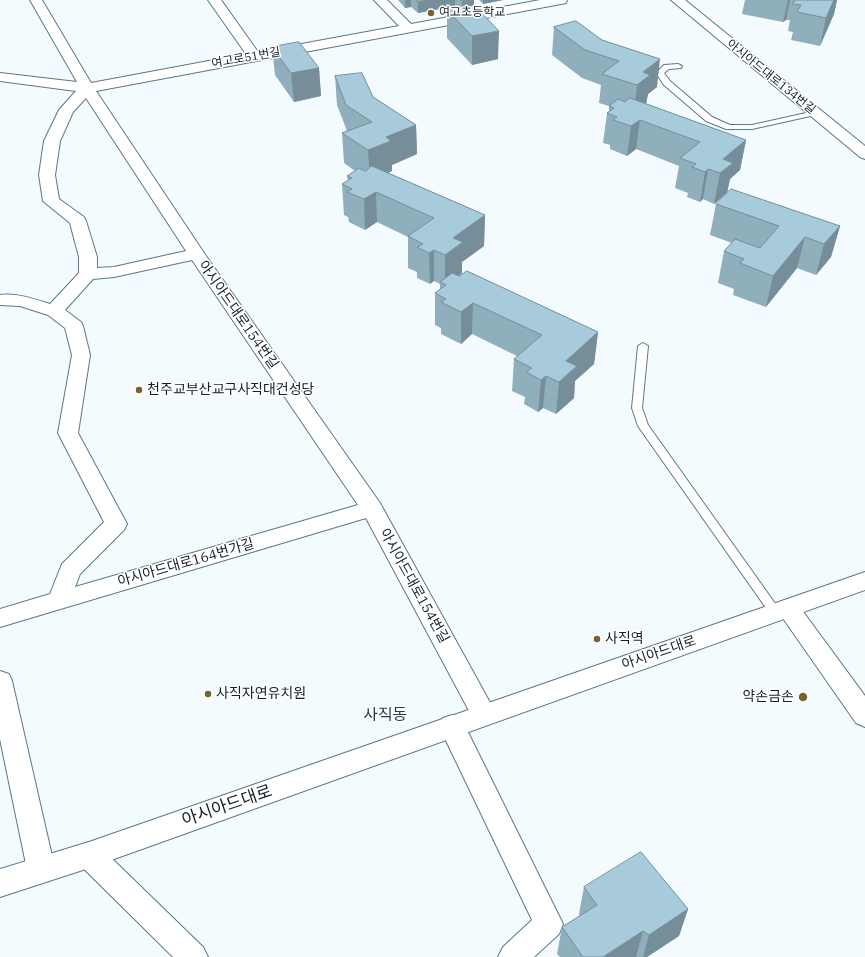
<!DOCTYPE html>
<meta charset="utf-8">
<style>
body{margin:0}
canvas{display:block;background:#f4fbff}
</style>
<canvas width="865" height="957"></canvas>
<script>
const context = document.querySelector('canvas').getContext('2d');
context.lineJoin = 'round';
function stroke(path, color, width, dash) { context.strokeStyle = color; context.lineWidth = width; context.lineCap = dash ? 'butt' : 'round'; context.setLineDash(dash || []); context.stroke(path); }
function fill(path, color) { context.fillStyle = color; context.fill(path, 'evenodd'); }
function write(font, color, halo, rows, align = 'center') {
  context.font = font + ' "IBM Plex Serif","Noto Sans KR",serif'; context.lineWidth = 3; context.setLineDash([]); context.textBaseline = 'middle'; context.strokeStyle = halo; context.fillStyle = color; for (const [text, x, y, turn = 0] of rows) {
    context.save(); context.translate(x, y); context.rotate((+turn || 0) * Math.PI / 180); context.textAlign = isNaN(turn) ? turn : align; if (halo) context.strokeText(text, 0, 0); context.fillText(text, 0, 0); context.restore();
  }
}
const lane = new Path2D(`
 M678 64 682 66 681 68 669 69 664 73 670 81 712 117 730 125H752L815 111 819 113 815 115 752 129H726L706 121 664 85 656 73 664 65Z
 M643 343 648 346 642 408 648 425 779 609 781 612 779 615 775 617 771 615 638 426 632 408 638 346Z`);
const street = new Path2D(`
 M30 0H42L91 83 246 54 208 0H221L258 52 399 26 374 0H387L411 24 540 0H567L566 3 561 4 96 91 204 253 380 503 493 708 496 715 493 722 484 726 475 722 366 518 0 627V609L50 594 62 564 104 522 58 433 72 355 65 328 48 315 20 306 0 305V295C17 293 34 299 50 304L79 273V257L70 223 43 201 39 175 44 141 59 110 76 91 0 81V73L77 82ZM86 98 186 251 114 267 97 268V257L86 221 84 217 59 199 55 175 60 141 73 112ZM192 260 358 505 75 587 80 574 124 530 127 524 78 433 90 355 83 326 81 322 65 310 93 279 114 277Z
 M671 0H685L865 146V159L860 157Z
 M788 599 796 602 865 696V727L856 723 780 614 776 608 780 602Z
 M0 671 9 674 12 681 55 869 51 878 41 882 31 878 27 869 0 739Z
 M452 715 461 718 563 924 559 934 534 957H498L503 947 532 920 439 726 443 718Z
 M89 842 99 846 203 947 208 957H173L79 864 75 855 79 846Z`);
const secondary = new Path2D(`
 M865 572V590L89 868 0 897V869L89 842Z`);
const wall = new Path2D(`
 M398 0H474V6L498 59 472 65 447 38V10L457 8 455 6 418 13 411 7 405 8Z
 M479 0H503L483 4Z
 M745 0H837L834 14 820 46 791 40 793 32 788 31 790 20H786L783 22 742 14Z
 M576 21 657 87 648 94 646 104 746 140 740 170 730 179 727 193 714 204 703 199 700 202 687 197 688 193 675 188 679 166 636 149 627 156 610 149V145L603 143 607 113 609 112V106L599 103 601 85 582 78 552 55 554 27Z
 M272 47 319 68 321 96 294 102 275 75Z
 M335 76 373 97 416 125 417 154 392 165V171L388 173 485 215 484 246 462 262V273L459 276 598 332 594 364 575 381 574 398 556 414 543 408 538 412 524 404 525 397 512 391 514 359 517 356 472 334 461 344 441 334V328L435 325V293L440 289V284L434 281 430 284 417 278V272L408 268V237L377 222 365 230 349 222 348 217 344 215 342 184 348 181 347 176 355 171 344 163 342 133 347 131 337 105Z
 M716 204 840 226 831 257 816 275 797 268 766 307 733 295 734 289 718 283 724 251 732 243 710 235Z
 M584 887 688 909 679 936 647 957H560L557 954 562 927 580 916 579 914Z`);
const shadedWall = new Path2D(`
 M405 0H411V7L405 8Z
 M429 0H455V6L418 13V2Z
 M464 0H474V10L462 13V1Z
 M483 0H503L483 4Z
 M788 0H790L786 20 783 22Z
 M834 0H837L834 14 820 46 826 18Z
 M499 31 498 59 472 65V36Z
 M660 59 657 87 648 94 646 104 634 115 637 85 643 72Z
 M319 68 321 96 294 102 291 73Z
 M640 120 636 149 627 156 631 126Z
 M416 125 417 154 392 165V171L370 181 368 150 386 137Z
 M746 140 740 170 730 179 727 193 714 204 720 173 723 159Z
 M708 169 703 199 700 202 705 172Z
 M376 192 377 222 365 230 364 199Z
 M485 215 484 246 462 262V273L446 286 445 285V255L453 238Z
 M840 226 831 257 816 275 824 244Z
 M805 237 797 268 766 307 773 276Z
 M434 250V281L430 284 429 253Z
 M473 303 472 334 461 344V312Z
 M598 332 594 364 575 381 574 398 556 414 559 382 566 361Z
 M546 376 543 408 538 412 541 380Z
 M688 909 679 936 647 957H643L649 935Z
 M643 931 636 957H603Z`);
const building = new Path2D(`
 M416 0H429L418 2Z
 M461 0H469L462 1Z
 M795 0H834L826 18 797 12 801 5 793 4Z
 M474 5 499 31 472 36 447 10Z
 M576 21 602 40 660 59 643 72 650 75 637 85 602 74 619 61 585 50 554 27Z
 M299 42 319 68 291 73 272 47Z
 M362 73 373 97 416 125 386 137 391 141 368 150 342 133 372 122 346 105 335 76Z
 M630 98 746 140 723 159 733 163 720 173 708 169 705 172 692 167 696 164 680 158 700 142 640 120 631 126 613 120 617 117 607 113 614 108 609 106 618 99 625 102Z
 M372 166 485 215 453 238 463 242 445 255 434 250 429 253 417 247 423 244 408 236 434 218 376 192 364 199 347 192 352 189 342 184 352 178 347 176 359 168 365 171Z
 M731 189 840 226 824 244 805 237 773 276 740 263 744 259 724 251 735 239 760 248 779 226 716 204Z
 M467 271 598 332 566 361 577 366 559 382 546 376 541 380 526 372 532 368 514 359 542 335 473 303 461 312 441 302 446 299 435 293 446 285 440 282 452 273 459 276Z
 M641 852 688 909 649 935 643 931 603 957H583L562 927 597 905 584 887Z`);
const markers = [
 [431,13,4,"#786232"],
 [139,390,4,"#786232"],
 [597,639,4,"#786232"],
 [208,694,4,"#786232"],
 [803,697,5,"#786232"]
];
const farPoinames = [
 ["여고초등학교",439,13]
];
const farStreetnames = [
 ["여고로51번길",246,58,-10],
 ["아시아드대로134번길",771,77,39]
];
const streetNames = [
 ["아시아드대로154번길",238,315,55],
 ["아시아드대로164번가길",186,563,-16],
 ["아시아드대로154번길",414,586,61],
 ["아시아드대로",659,653,-19]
];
const poiNames = [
 ["천주교부산교구사직대건성당",147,390],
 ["사직역",605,639],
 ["사직자연유치원",216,694],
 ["약손금손",794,697,"right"]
];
const quarterNames = [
 ["사직동",385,715]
];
const nearStreetnames = [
 ["아시아드대로",227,806,-19]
];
stroke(lane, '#587987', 2);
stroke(street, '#587987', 2);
stroke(secondary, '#587987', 2);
fill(lane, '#fff');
fill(street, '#fff');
fill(secondary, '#fff');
fill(wall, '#90afbc');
fill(shadedWall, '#758e99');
fill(building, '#a7cbdb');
stroke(building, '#758e99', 1);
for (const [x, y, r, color] of markers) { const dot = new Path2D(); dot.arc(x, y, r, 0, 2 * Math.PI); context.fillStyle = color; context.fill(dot); stroke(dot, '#fff', 1.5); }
write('12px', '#132026', '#fff', farPoinames, 'left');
write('12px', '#132026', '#fff', farStreetnames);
write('14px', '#132026', '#fff', streetNames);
write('14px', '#132026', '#fff', poiNames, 'left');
write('16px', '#1c3c49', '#fff', quarterNames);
write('17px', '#132026', '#fff', nearStreetnames);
</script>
